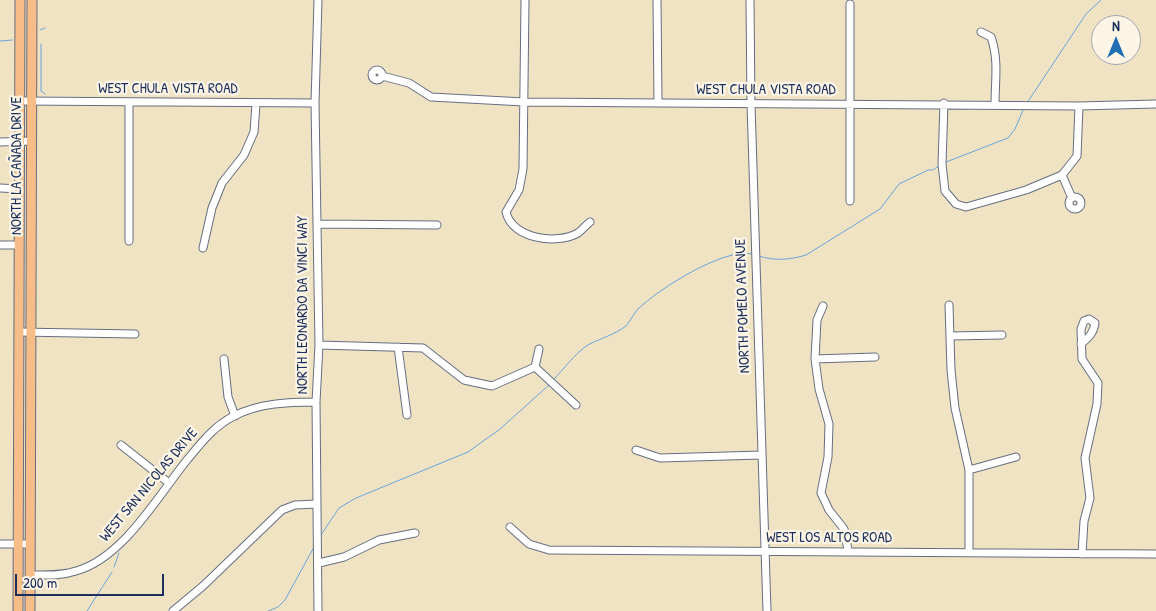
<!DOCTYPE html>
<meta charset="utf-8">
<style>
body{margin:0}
#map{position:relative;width:1156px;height:611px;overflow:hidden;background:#efe3c3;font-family:"Patrick Hand",sans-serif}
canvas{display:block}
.north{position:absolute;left:1091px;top:15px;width:50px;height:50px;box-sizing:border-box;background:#fcf5e5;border:1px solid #a2a6af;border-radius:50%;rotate:0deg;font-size:14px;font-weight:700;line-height:20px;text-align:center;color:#1b2f5e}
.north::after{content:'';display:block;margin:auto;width:18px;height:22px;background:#1f6fb2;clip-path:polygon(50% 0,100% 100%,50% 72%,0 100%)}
.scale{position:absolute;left:15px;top:574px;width:149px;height:22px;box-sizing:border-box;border:2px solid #1b2f5e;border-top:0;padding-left:6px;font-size:15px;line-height:18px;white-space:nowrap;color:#1b2f5e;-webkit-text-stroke:4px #fcf5e5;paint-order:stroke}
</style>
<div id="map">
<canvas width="1156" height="611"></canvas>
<div class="north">N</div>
<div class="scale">200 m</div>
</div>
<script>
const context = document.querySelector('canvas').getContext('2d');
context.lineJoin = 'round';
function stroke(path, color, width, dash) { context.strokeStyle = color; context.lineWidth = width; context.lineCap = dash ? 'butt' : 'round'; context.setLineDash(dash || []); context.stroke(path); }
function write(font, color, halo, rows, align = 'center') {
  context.font = font + ' "Patrick Hand",sans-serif'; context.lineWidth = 4.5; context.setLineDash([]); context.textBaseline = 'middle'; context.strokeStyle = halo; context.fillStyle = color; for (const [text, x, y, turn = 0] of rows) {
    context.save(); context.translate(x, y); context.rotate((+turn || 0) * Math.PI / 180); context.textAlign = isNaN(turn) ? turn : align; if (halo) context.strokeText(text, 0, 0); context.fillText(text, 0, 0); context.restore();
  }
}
const stream = new Path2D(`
 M40 30 45 28
 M0 41 12 40
 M41 44V91L45 94
 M1027 103 1086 14 1101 0
 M946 162 1008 138 1015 129 1024 108
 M759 256C774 261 790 260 806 255L880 209 899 184 928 170H933L940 165
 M553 380C565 368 573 355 588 345 601 338 614 335 626 326 630 321 633 315 637 310 657 290 724 247 752 254
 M321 535 339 508 356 498 468 452 500 429 549 385
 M114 567 119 553
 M87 611 112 572
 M268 611 278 607 285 600 314 547`);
const minor = new Path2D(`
 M318 0 315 103 319 345 316 402 318 611
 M525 0 523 169 519 190 506 212C512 239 557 245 578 233 582 230 586 225 590 222
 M657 0 658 103
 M750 1 751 104 767 611
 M850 4V201
 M981 32 991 37C999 60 995 81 995 104
 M372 75a5 5 0 1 1 10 0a5 5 0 1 1-10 0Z
 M382 76 409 83 431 97 524 102 1079 106 1156 104
 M20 101 315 103
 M129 103V241
 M944 103 942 164 945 191 956 204 966 207 1026 190 1062 175 1077 156 1079 106
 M0 142 31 141
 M1062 175 1072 198
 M0 188 19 189
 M1069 203a6 6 0 1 1 12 0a6 6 0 1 1-12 0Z
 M318 224 437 225
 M0 245H19
 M203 248 212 208 222 183 244 155 254 132 256 104
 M949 305 951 370 955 408 969 470V552
 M823 306 817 320 815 359 819 389 829 424 828 457 821 493 829 510 844 529 848 550
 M19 332 135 334
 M951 336 1002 335
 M1081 344C1088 338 1094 333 1095 323L1089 319 1084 321 1081 329 1082 359 1098 383 1097 404 1085 458 1090 498 1084 521 1082 554
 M319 345 423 348 464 380 492 386 535 367 539 349
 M398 347 407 415
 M224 359 228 397 235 416
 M815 359 875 357
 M535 367 576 405
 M121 445 169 483
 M636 450 660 458 761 455
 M969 470 1016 457
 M510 527 529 544 549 550 1156 554
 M0 544H30
 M319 563 344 557 379 540 415 533
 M30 575C45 575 61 576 76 571 123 558 157 497 187 460 201 443 214 426 234 416 259 403 289 402 316 402
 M173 611 203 586 282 510 295 505 317 504`);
const major = new Path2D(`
 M18 611 20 0
 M30 611 32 0`);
const streetNames = [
 ["WEST CHULA VISTA ROAD",168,89],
 ["WEST CHULA VISTA ROAD",766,90],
 ["NORTH LA CAÑADA DRIVE",17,166,-90],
 ["NORTH LEONARDO DA VINCI WAY",303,305,-90],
 ["NORTH POMELO AVENUE",743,306,-92],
 ["WEST SAN NICOLAS DRIVE",149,485,-50],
 ["WEST LOS ALTOS ROAD",829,538]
];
stroke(stream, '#68a5da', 1);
stroke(minor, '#656e81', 9);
stroke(major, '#656e81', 11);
stroke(minor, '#fff', 7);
stroke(major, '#f7bd88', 9);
write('15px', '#1b2f5e', '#fcf5e5', streetNames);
</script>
